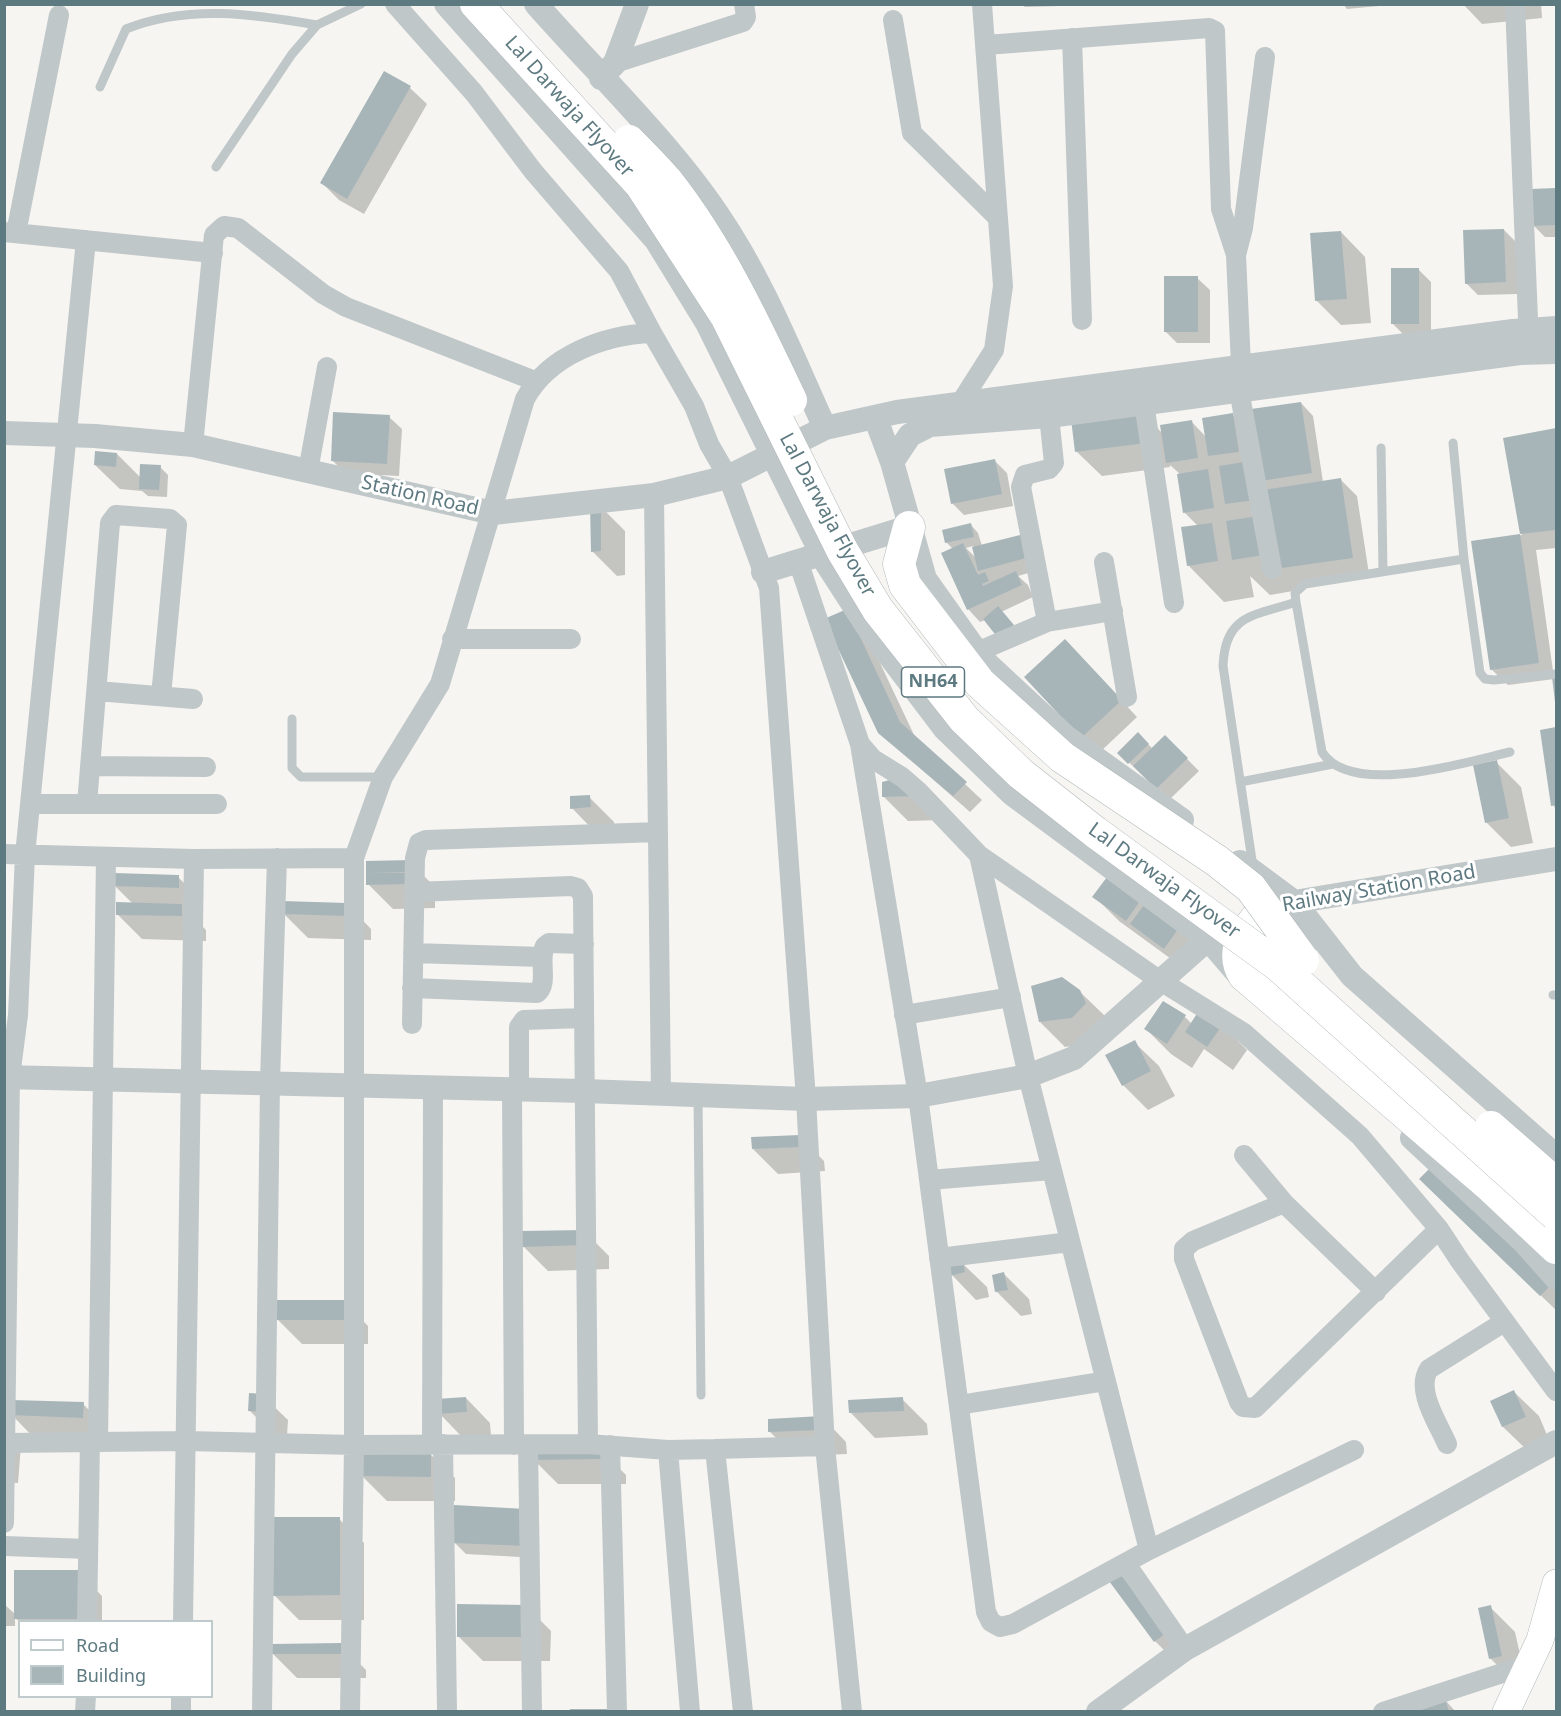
<!DOCTYPE html>
<style>
body{margin:0}
#map{position:relative;width:1561px;height:1716px;overflow:hidden;background:#f6f5f2;font-family:"Noto Sans",sans-serif}
canvas{display:block}
.frame{position:absolute;inset:0;border:6px solid #5e7a81;pointer-events:none}
.legend{position:absolute;left:18px;top:1620px;width:195px;height:78px;box-sizing:border-box;background:#fff;border:2px solid #bfcacd;margin:0;padding:8px 10px;list-style:none;font-size:18px;color:#5e7a81}
.legend li{display:flex;align-items:center;gap:12px;height:30px}
.legend b{width:30px;border:2px solid #bfcacd}
</style>
<div id="map">
<canvas width="1561" height="1716"></canvas>
<div class="frame"></div>
<ul class="legend">
<li><b style="height:8px;background:#fff"></b>Road</li>
<li><b style="height:16px;background:#a7b5b8"></b>Building</li>
</ul>
</div>
<script>
const context = document.querySelector('canvas').getContext('2d');
context.lineJoin = 'round';
function fill(path, color) { context.fillStyle = color; context.fill(path, 'evenodd'); }
function stroke(path, color, width, dash) { context.strokeStyle = color; context.lineWidth = width; context.lineCap = dash ? 'butt' : 'round'; context.setLineDash(dash || []); context.stroke(path); }
function write(font, color, halo, rows, align = 'center') {
  context.font = font + ' "Noto Sans",sans-serif'; context.lineWidth = 6; context.setLineDash([]); context.textBaseline = 'middle'; context.strokeStyle = halo; context.fillStyle = color; for (const [text, x, y, turn = 0] of rows) {
    context.save(); context.translate(x, y); context.rotate((+turn || 0) * Math.PI / 180); context.textAlign = isNaN(turn) ? turn : align; if (halo) context.strokeText(text, 0, 0); context.fillText(text, 0, 0); context.restore();
  }
}
const shadow = new Path2D(`
 M1022 4H1125L1025 7Z
 M1343 4H1400L1347 9Z
 M1463 4H1541L1542 18 1482 24Z
 M385 73 410 88 427 104 364 214 339 200 322 183Z
 M1533 190H1556V237H1545L1533 225Z
 M1504 230 1516 242 1518 294 1478 295 1466 283Z
 M1341 232 1365 257 1371 323 1341 325 1317 301Z
 M1419 270 1431 282V336H1405L1393 324Z
 M1197 278 1210 290V343H1177L1165 331Z
 M1301 403 1313 416 1323 482 1341 480 1357 496 1369 574 1298 585 1299 590 1270 595 1250 576 1254 597 1224 602 1188 565 1198 526 1184 512 1181 475 1170 465V467L1102 476 1077 452 1141 411 1163 434 1191 421 1206 437 1233 415 1257 439Z
 M389 417 402 429 399 476 345 473 332 460Z
 M1556 430V548L1536 550 1554 678H1556V702L1554 679 1508 685 1491 669 1473 542 1522 535 1505 439Z
 M117 454 141 478 160 467 168 475 167 497 148 496 142 491 120 489 95 465Z
 M994 460 1007 473 1013 506 964 515 952 503Z
 M600 506 625 531V575L617 576 592 551Z
 M971 525 978 533 982 546 1024 535 1042 569 1018 576 1028 585 1033 597 1001 612 1020 633 985 620 980 622 968 609 953 549 946 542ZM973 546 977 559 966 548Z
 M826 620 863 627 915 737 982 800 970 812 879 732Z
 M1081 657 1137 717 1099 753 1082 737Z
 M1556 729V809L1553 805 1542 731Z
 M1138 734 1153 749 1165 737 1199 771 1169 800 1119 753Z
 M1496 762 1521 787 1533 843 1511 847 1486 822Z
 M897 779 941 820 908 821 883 796Z
 M589 797 614 822 615 832 596 833 572 808Z
 M368 862H410L435 887V908L393 909 368 884Z
 M178 877 203 902V913L188 912 206 930V941L142 939 117 914 133 904 115 886Z
 M1094 896 1142 899 1205 951 1189 972 1119 921Z
 M347 904 371 929V940L308 938 283 913Z
 M1079 991 1105 1016 1097 1042 1065 1047 1040 1022Z
 M1185 1017 1192 1024 1222 1025 1247 1050 1233 1070 1204 1049 1192 1068 1171 1054 1146 1029Z
 M1134 1042 1159 1066 1175 1096 1148 1110 1123 1085Z
 M799 1136 824 1161 825 1171 778 1174 753 1149Z
 M1445 1204 1556 1286V1310Z
 M584 1231 609 1256V1269L548 1271 523 1246Z
 M962 1263 987 1287 989 1297 976 1300 952 1275Z
 M1004 1274 1029 1299 1032 1314 1021 1316 996 1291Z
 M344 1301 368 1326V1344H302L277 1319Z
 M1514 1392 1539 1416 1550 1442 1528 1451 1503 1427 1492 1401Z
 M263 1396 288 1420 287 1436 274 1435 249 1410Z
 M466 1398 490 1423 491 1436 463 1438 439 1413Z
 M902 1399 927 1424 928 1435 875 1438 851 1413Z
 M83 1404 108 1429 107 1442 36 1440 12 1415Z
 M822 1417 846 1442 847 1454 795 1456 770 1432Z
 M4 1429 21 1445 18 1483 4 1482Z
 M601 1450 626 1475V1484H558L533 1459Z
 M430 1454 455 1478V1501H387L362 1476Z
 M525 1510 539 1558 466 1554 454 1542Z
 M339 1519 364 1543V1620H299L274 1595Z
 M77 1571 102 1596V1622H20L15 1618V1626H4V1604L16 1615Z
 M1120 1575 1145 1600 1189 1659 1180 1666 1155 1641Z
 M526 1606 551 1631 550 1661H483L458 1636Z
 M1490 1607 1515 1632 1526 1681 1515 1683 1490 1658Z
 M341 1645 366 1670V1678H297L273 1654Z
 M1445 1700 1456 1712H1424Z`);
const building = new Path2D(`
 M384 71 411 86 347 199 320 183Z
 M1556 188V225L1531 226V189Z
 M1504 229 1506 282 1465 284 1463 230Z
 M1341 231 1347 299 1315 301 1310 233Z
 M1391 268H1419V324H1391Z
 M1164 276H1198V332H1164Z
 M1301 402 1312 473 1261 481 1251 409Z
 M1141 410 1146 443 1075 452 1071 419Z
 M333 412 390 415 387 464 331 461Z
 M1233 413 1239 452 1208 456 1202 418Z
 M1192 420 1198 458 1166 463 1160 425Z
 M1556 428V530L1520 534 1539 663 1490 670 1471 541 1520 534 1503 438Z
 M95 451 117 453 116 467 94 465Z
 M995 459 1002 494 951 504 944 469Z
 M1250 461 1256 500 1225 504 1219 466Z
 M140 464 161 465 159 490 139 489Z
 M1208 469 1214 508 1183 513 1177 474Z
 M1341 478 1353 558 1275 569 1263 490Z
 M590 504H601V551L591 552Z
 M1258 516 1264 555 1232 560 1226 521Z
 M971 523 974 537 945 543 942 530Z
 M1212 523 1218 561 1187 566 1181 527Z
 M1024 534 1030 557 978 571 972 547Z
 M963 543 978 575 985 572 989 581 982 584 983 586 1016 571 1022 585 967 610 941 553Z
 M998 606 1014 625 998 638 983 619Z
 M847 609 900 722 967 782 953 796 878 733 824 619Z
 M1065 639 1122 700 1081 738 1024 677Z
 M1556 676V702H1555L1552 677Z
 M1556 727V805L1551 806 1540 730Z
 M1138 732 1149 744 1128 764 1117 753Z
 M1165 735 1188 758 1156 789 1133 766Z
 M1497 760 1509 818 1485 823 1473 765Z
 M897 778 919 796 882 797V782Z
 M590 795 591 807 570 809V796Z
 M411 860V872L369 873H411V884L366 885V861Z
 M114 873 179 875V888L113 886Z
 M1110 873 1143 897 1126 921 1092 897Z
 M282 901 347 903V916L281 914Z
 M1147 901 1181 925 1164 949 1130 924Z
 M116 902 182 904V916L116 915Z
 M1062 977 1080 990 1086 1003 1072 1018 1039 1022 1031 986Z
 M1163 1001 1186 1015 1167 1044 1144 1029Z
 M1200 1009 1223 1024 1207 1047 1185 1032Z
 M1135 1040 1151 1071 1122 1086 1105 1055Z
 M800 1135 801 1147 752 1149 751 1137Z
 M1433 1165 1554 1282 1540 1296 1419 1179Z
 M585 1230V1245L521 1247V1231Z
 M963 1261 965 1272 950 1276 948 1264Z
 M1004 1272 1008 1290 995 1292 992 1275Z
 M276 1300H344V1320H276Z
 M1514 1390 1526 1417 1502 1427 1490 1401Z
 M249 1393 264 1394 263 1412 248 1411Z
 M466 1397 467 1412 437 1414 436 1399Z
 M903 1397 904 1411 849 1413 848 1400Z
 M11 1400 84 1402 83 1418 10 1415Z
 M822 1416 823 1430 768 1432V1419Z
 M531 1449H602V1459L532 1460Z
 M360 1452H431V1477L360 1476Z
 M454 1505 526 1509 527 1546 452 1543Z
 M272 1517H340V1595L273 1596Z
 M14 1570H78V1619H14Z
 M1120 1573 1165 1634 1154 1642 1109 1581Z
 M457 1604 527 1605 526 1637H457Z
 M1491 1605 1502 1656 1489 1659 1478 1608Z
 M341 1643V1654H271V1644Z
 M1445 1698 1449 1712H1423L1421 1706Z
 M570 1709H608V1712H570Z`);
const service = new Path2D(`
 M100 87 126 29C188 4 253 14 317 25
 M216 167 292 54 317 25 361 4
 M1453 443 1464 559 1480 673 1485 679 1494 680 1556 674
 M1381 448 1383 571
 M1296 602 1322 752C1351 798 1466 762 1510 752
 M292 719V768L301 777H383
 M1240 782 1333 764
 M1253 867 1223 666C1225 614 1254 616 1296 602L1295 593 1305 584 1464 559
 M1553 995H1556
 M698 1097 701 1395`);
const minor = new Path2D(`
 M1515 4 1529 343
 M893 20 912 133 998 218
 M1072 38 1082 320
 M986 45 1209 28 1215 31 1221 209 1236 255 1241 366
 M615 63 743 22 746 17 744 4
 M4 232 213 253
 M16 233 59 15
 M1236 255 1243 228 1265 57
 M652 333 694 406 709 444 728 477 769 588 806 1099 825 1446 852 1712
 M1239 390 1272 569
 M961 402 994 350 1003 286 982 4
 M1144 403 1174 603
 M193 445 214 235 224 226 238 228 323 294 346 307 535 381
 M308 471 327 367
 M654 495 661 1094
 M798 561 860 744 873 759 902 777 918 791 979 855 1159 980 1244 1033 1360 1136 1439 1229 1460 1261 1556 1391
 M1104 562 1127 697
 M1047 622 1021 487 1025 475 1049 469 1054 463 1049 416
 M452 639H571
 M977 652 1047 622 1113 611
 M97 691 193 699
 M860 744 918 1096 986 1612 991 1622 1000 1627 1013 1624 1149 1550 1354 1450
 M90 766 206 767
 M31 804H217
 M87 804 110 523 116 515 170 519 177 525 161 696
 M4 854 194 859 354 858
 M979 855 1028 1076 1149 1550
 M415 892 571 886 578 888 583 896 588 1444
 M413 953 542 957
 M412 988 537 993C549 984 538 959 545 946L549 943 584 944
 M904 1015 1011 997
 M412 1024 415 858 419 843 426 840 658 832
 M512 1089 514 1445
 M519 1090V1027L524 1020 583 1018
 M1244 1155 1284 1203 1376 1292
 M929 1180 1052 1170
 M1284 1203 1193 1241 1184 1249V1259L1239 1402 1243 1407 1255 1408 1439 1229
 M939 1258 1070 1242
 M959 1405 1106 1381
 M98 1441 106 857
 M6 1443 186 1441 354 1445 588 1444 668 1450 715 1449 743 1712
 M432 1444 433 1087
 M443 1444 447 1712
 M1447 1444C1438 1423 1415 1390 1429 1369L1504 1322
 M528 1445 532 1712
 M610 1445 617 1712
 M715 1449 825 1446
 M668 1450 690 1712
 M4 1523 10 1077 18 1015 25 855 86 240
 M4 1546 88 1549
 M1126 1564 1185 1649
 M87 1622 90 1441
 M183 1622 194 859
 M85 1712 86 1696
 M181 1712V1696
 M262 1712 270 1082 277 858
 M350 1712 354 1445V858L383 777 440 684 525 399C549 355 604 335 652 333L619 271 533 171 474 93 395 4
 M1383 1712 1530 1664`);
const tertiary = new Path2D(`
 M446 4 656 240 707 323 825 561 867 626 945 729 1011 793 1208 939 1244 981
 M536 4C595 71 669 142 718 215 763 281 792 356 825 428
 M601 78 615 63 637 4
 M875 417 892 462 925 579 981 658 1066 737 1182 820
 M4 433 95 436 193 445 493 513 654 495 728 477 825 428 897 412 1513 331 1556 328
 M892 462 910 435 930 425 1049 416 1520 353 1556 352
 M763 572 909 527
 M1240 862 1294 902 1352 976 1556 1156
 M1253 916 1264 910 1294 902 1556 859
 M4 1077 584 1091 806 1099 918 1096 1028 1076 1074 1058 1208 939 1222 932
 M1412 1138 1524 1242 1556 1278
 M1098 1712 1185 1649 1556 1442`);
const secondary = new Path2D(`
 M1506 1712 1540 1640 1556 1583`);
const trunk = new Path2D(`
 M909 527 899 564 905 585 980 683
 M1264 910C1246 929 1229 950 1244 975L1489 1185 1556 1248`);
const trunkBridge = new Path2D(`
 M476 4 641 185 726 316 842 550 878 610 964 719 1021 774 1095 832 1279 966 1556 1215
 M629 141C642 154 655 167 667 181 719 247 755 324 791 400
 M980 683 1062 757 1217 861 1251 888 1303 960
 M1491 1127 1556 1184`);
const shields = [
 [933,682,63]
];
const shieldNames = [
 ["NH64",933,682]
];
const streetNames = [
 ["Lal Darwaja Flyover",569,107,48],
 ["Station Road",420,496,13],
 ["Lal Darwaja Flyover",827,515,62],
 ["Lal Darwaja Flyover",1164,881,36],
 ["Railway Station Road",1379,889,-10]
];
fill(shadow, '#0003');
fill(building, '#a7b5b8');
stroke(secondary, '#b0babc', 28);
stroke(trunk, '#b1b8ba', 33);
stroke(service, '#c0c7c9', 9);
stroke(minor, '#c0c7c9', 20);
stroke(tertiary, '#c0c7c9', 24);
stroke(secondary, '#fff', 27);
stroke(trunk, '#fff', 32);
stroke(trunkBridge, '#b1b8ba', 33, []);
stroke(trunkBridge, '#fff', 32);
for (const [x, y, w] of shields) { const box = new Path2D(); box.roundRect(x - w / 2, y - 15, w, 30, 4.5); context.fillStyle = '#fff'; context.fill(box); stroke(box, '#5e7a81', 1.5); }
write('bold 18px', '#5e7a81', null, shieldNames);
write('20px', '#5e7a81', '#fff', streetNames);
</script>
